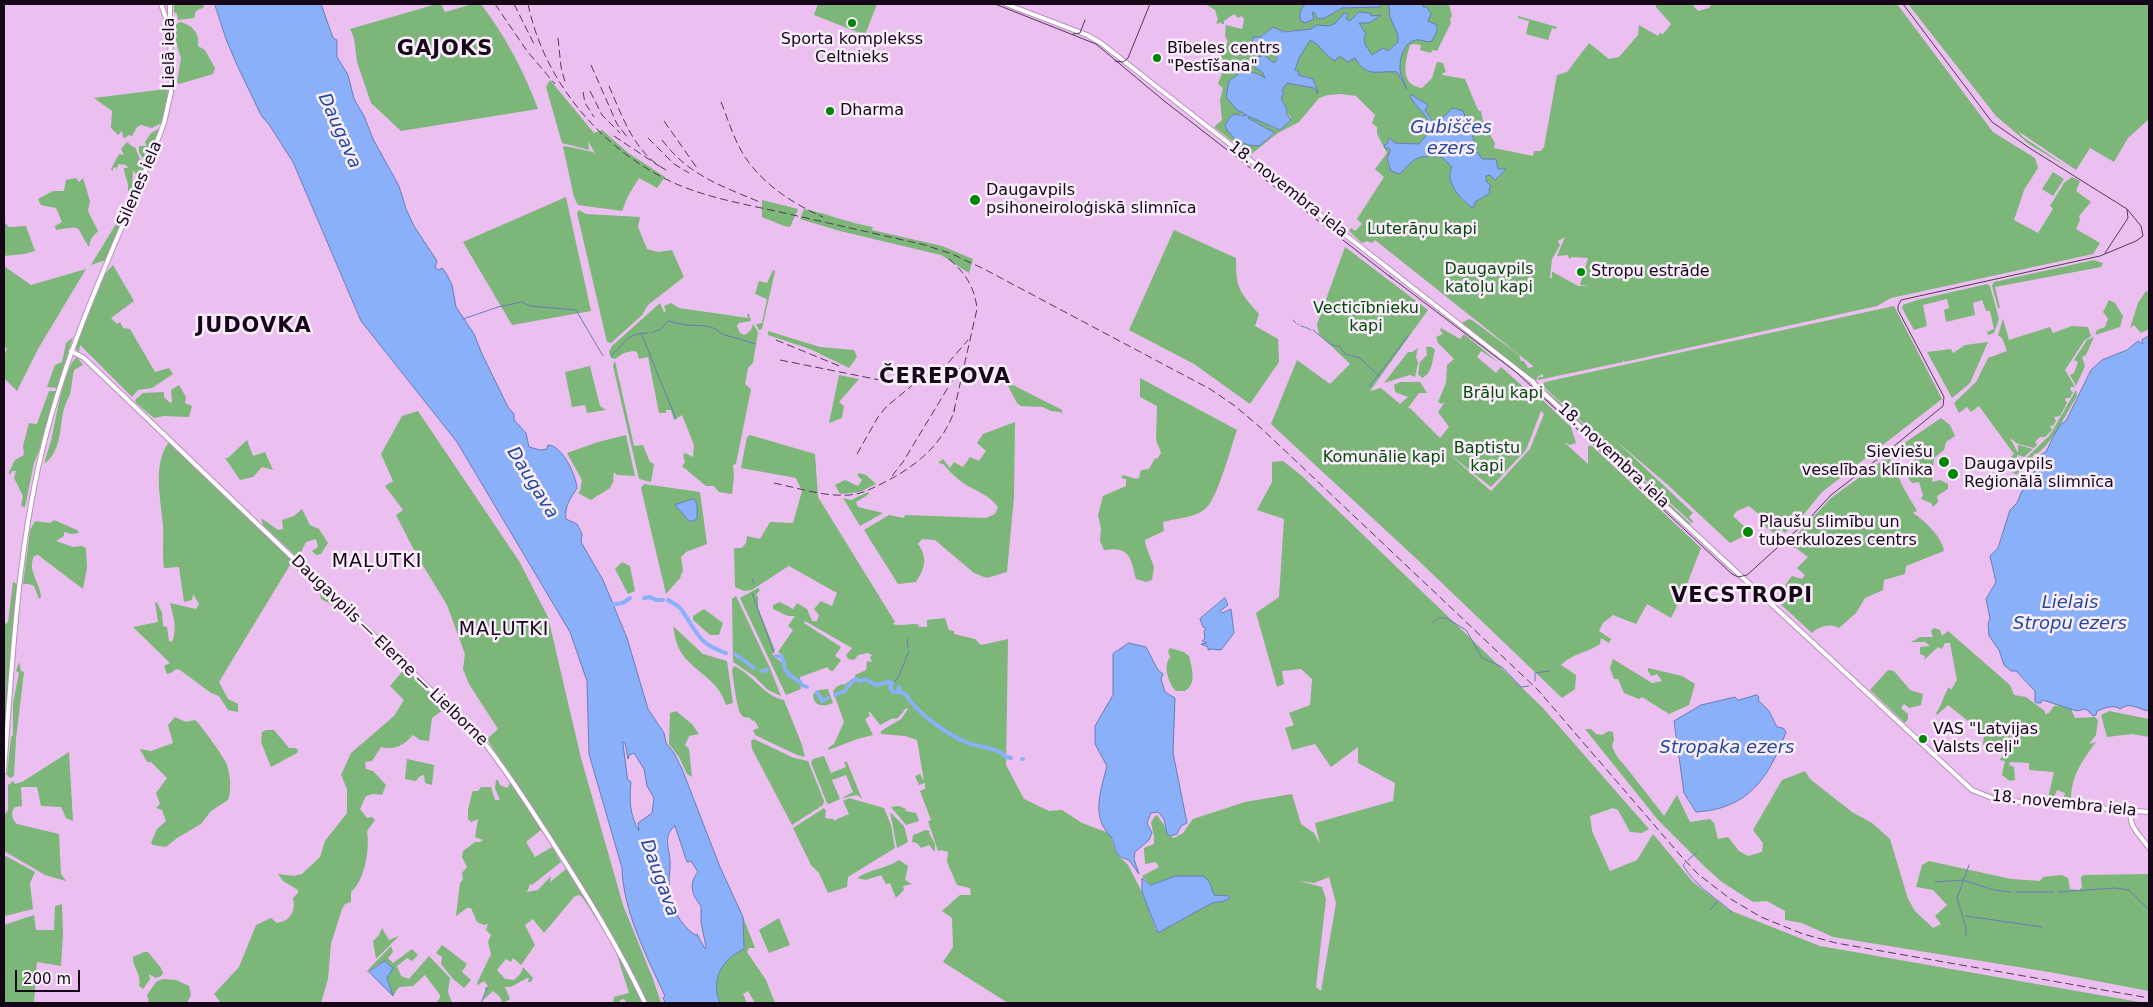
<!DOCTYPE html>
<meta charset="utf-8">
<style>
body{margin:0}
#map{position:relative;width:2153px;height:1007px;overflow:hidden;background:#ecbff1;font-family:"DejaVu Sans",sans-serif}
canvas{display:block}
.frame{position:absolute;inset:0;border:5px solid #160718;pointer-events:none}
.scale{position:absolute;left:15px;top:970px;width:65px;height:22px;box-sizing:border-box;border:2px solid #160718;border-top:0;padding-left:6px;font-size:15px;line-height:18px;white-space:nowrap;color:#160718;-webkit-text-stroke:4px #faedfc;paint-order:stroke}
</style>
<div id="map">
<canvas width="2153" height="1007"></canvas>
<div class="frame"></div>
<div class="scale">200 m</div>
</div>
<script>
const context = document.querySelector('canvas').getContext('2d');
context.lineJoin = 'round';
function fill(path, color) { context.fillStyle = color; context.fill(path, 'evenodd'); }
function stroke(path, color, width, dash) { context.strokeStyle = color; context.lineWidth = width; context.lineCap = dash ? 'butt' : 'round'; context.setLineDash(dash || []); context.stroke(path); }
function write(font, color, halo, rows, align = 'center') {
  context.font = font + ' "DejaVu Sans",sans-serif'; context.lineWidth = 5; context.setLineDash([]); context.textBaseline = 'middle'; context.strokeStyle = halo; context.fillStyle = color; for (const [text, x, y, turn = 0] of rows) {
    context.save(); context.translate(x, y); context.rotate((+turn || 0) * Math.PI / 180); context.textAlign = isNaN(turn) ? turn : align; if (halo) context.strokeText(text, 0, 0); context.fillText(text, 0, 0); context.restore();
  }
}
const green = new Path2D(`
 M174 4H203L204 7 196 11 194 18 178 20 177 14 174 12Z
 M437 4H441L445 12 473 4H481C505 36 524 71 538 109L401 131 371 103 357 62 354 38 350 29Z
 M818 4H877L865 35 814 15Z
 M1205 4H1309L1303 17 1314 12 1318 19 1325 18 1342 8 1341 4H1415L1423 7 1422 4H1449L1452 16 1450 19 1451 23 1437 51 1432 50 1431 53 1420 50 1421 45 1414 44 1410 45C1405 62 1399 85 1422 88L1432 78 1437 62 1443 63 1446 72 1443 73 1442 75 1465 79C1470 90 1473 100 1479 111H1481L1484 125 1495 143 1494 148 1533 156 1534 151H1541L1544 147 1557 75 1567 72 1589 43 1609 59 1619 57 1638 35 1639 25 1658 36 1660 33 1663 34 1671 24 1656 7V4H1692L1698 11 1709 8 1712 4H1897L1993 132 2035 158 2038 168 2024 190 2014 220 2038 233 2053 209 2050 206 2064 183 2072 177 2080 181 2076 191 2091 202 2079 216 2080 220 2076 229 2100 243 2093 254 1891 298 1877 306 1624 362 1623 358V362L1538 380V377H1543V374L1537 377V380H1534L1463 325V322L1469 319 1472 320 1519 355 1521 361H1524L1528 368 1533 367 1532 365 1375 240 1372 243 1367 241 1362 243 1349 231 1351 228 1355 231 1362 224 1357 219 1384 177 1375 169 1387 153 1377 134V127L1372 123 1375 115 1356 96 1341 94 1328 95 1319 98 1299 122 1278 133 1250 155 1214 127 1222 120 1220 100 1223 88 1218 84 1226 63 1217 52 1228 42 1225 36 1226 25 1242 29 1244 20 1242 16 1238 18 1234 14 1224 21V24H1222L1220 22 1218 24 1216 23 1218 20 1215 10ZM1311 29 1331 59 1321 46 1310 40 1299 58 1295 71 1298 75 1308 77 1301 86 1287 83 1282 90 1284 93 1281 98 1287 110 1286 113 1291 117 1290 122 1278 130 1249 115 1248 118 1275 134 1259 146C1250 143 1239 144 1232 135L1240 114 1244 116 1247 115 1237 110 1226 97 1229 81 1246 70 1266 78 1261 71 1264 55 1274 63 1276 62V54L1278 48 1276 42 1268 44 1264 49 1257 44C1262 28 1273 32 1286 31 1294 31 1303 30 1311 29ZM1389 138 1395 143 1414 145 1387 163 1390 151 1386 145ZM1565 237 1557 256 1568 255 1569 259 1572 257 1588 258 1580 285 1589 286H1578L1553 272H1552V278H1550L1552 259 1560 245 1558 241Z
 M1908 4H2149V119L2128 138 2114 162 2090 148 2076 170 2018 131 2023 137 2069 168 2029 144 1996 116Z
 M1518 16 1557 27 1556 29 1552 28 1548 40 1526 34 1529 21 1518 18Z
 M180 22C192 25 200 33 198 46L205 50 215 68 213 74 179 84 177 82 181 58 176 42V24Z
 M550 80 594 133 602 130 627 152 665 177 657 188 639 178 628 196 622 211 578 205 574 197 563 147 565 146 593 152 596 155 588 141 589 150 562 143 546 87Z
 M166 89 168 90 163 122 152 128 141 125 137 127 132 136 129 135 125 138 123 137 122 131 118 135 111 128 112 111 94 98Z
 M160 128 147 161 145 162 139 152V146H146L145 142 151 133Z
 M127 142 133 147H135L143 167V172L136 174 133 170 132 192 128 191C129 180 124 177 124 168H128L126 165 118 164 117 170 116 167 113 168V171L111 169 119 154 124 155 121 149Z
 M2053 172 2064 179 2053 196 2042 189Z
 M76 178 79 182 83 178 90 201 88 211 98 231 91 239 89 247C74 224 84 226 56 230L55 226 62 222 56 208 41 205 38 199 53 191H64L66 180Z
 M566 197 591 311 512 325 463 242Z
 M762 200 798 209 790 227 784 226 762 217Z
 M130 201 106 260 91 265 94 260Z
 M804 209C828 214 849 223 873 227L872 230 942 246 973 259 969 273 941 255 840 231 800 219Z
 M579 210 586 214 640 217 638 227 647 249 658 252 672 250 684 277 648 305 642 315 611 343 607 342 577 213Z
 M4 222 9 227 26 226 35 251 24 254 4 256Z
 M1174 230 1236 258C1236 289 1239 291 1259 314L1255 326 1278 339 1279 362 1250 404 1194 364 1129 330Z
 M1345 247 1428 310 1370 391 1381 388 1400 404 1408 397 1395 392 1394 385 1400 382H1420L1427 393H1419L1408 408H1410L1440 438 1449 427 1438 412 1445 402 1442 404 1438 402 1446 383 1447 365 1454 359 1438 343 1436 337 1443 334 1440 330 1441 328 1460 339 1464 334 1498 362 1481 351 1477 357 1496 373 1501 367 1528 391 1531 389 1571 427 1576 443 1570 445 1564 442 1588 464V446H1592L1701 548 1684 592 1671 618 1647 604 1636 624 1613 615 1603 623 1599 631 1611 639 1609 643 1601 638 1600 644C1585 654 1575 652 1561 665L1576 675 1575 689 1562 698 1421 563 1271 424 1297 360 1330 384 1350 364 1319 334 1317 324ZM1541 411 1544 414 1530 449 1480 503 1491 491 1448 453 1491 487 1526 450Z
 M2094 260 2103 263 2101 267 1995 287 2000 308H1998L1992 286 1994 282Z
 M113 265 134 301 111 318 117 324 120 322 123 328 130 329 155 372 169 368 173 374 152 388 138 390 132 397 80 345 79 352 75 348 105 274Z
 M4 266 31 285 86 269 38 349 17 391 4 378V355L7 349 4 346Z
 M773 270 775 271 762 329 759 330 756 324 762 323 767 299 755 294 759 281 767 283Z
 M1987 284 1990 286 1999 319 1994 333 1988 335 1987 332 1994 329 1990 311H1986L1982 300 1973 303 1975 315 1946 322 1944 310 1949 308 1947 299 1923 305 1927 326 1914 330 1902 308 1903 305 1917 300Z
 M2146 291 2149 293V329L2141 333 2134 325 2130 328 2138 303Z
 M2109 300 2115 303 2123 316 2120 327 2095 335 2097 330 2105 327 2108 319 2103 312Z
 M660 303 664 312 666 311 664 306 671 303 679 308 748 318 747 314H749L751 321 739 323 737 326 740 333 745 335 751 330 753 324 758 332 753 363 748 368 745 384 751 389 736 464 733 465 734 476 732 494 719 492 714 486H706L682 466 685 462 683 455 685 453 693 457 694 445 682 415 674 420 671 410H666V413H659L648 357 639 359 637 352 633 351 624 353 615 359 611 358 609 352 612 346Z
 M1894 306 1942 399 1822 492 1795 525 1784 533 1782 529 1775 534C1768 528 1763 528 1762 517L1749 506 1737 511 1733 516 1745 527 1746 535 1730 543 1668 485 1615 440 1693 513 1689 517 1693 521 1692 523 1542 385 1545 382Z
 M2003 319 2009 340 2050 327 2053 333 2072 326 2088 327 2091 336 2084 341 2065 370 2075 387H2071L2070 390 2073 392 2070 398H2066L2065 400 2067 403 2060 416 2054 417 2056 421 2052 428 2054 425 2050 426 2052 430 2045 437H2040L2035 442 2037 445 2034 448 2018 444 2010 438 2018 453V445L2033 449 2024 457 2018 455 2010 471 2007 468 2011 461 2010 458 2014 454 1979 406 1971 412 1967 407 1959 413 1954 403 1976 382 1988 358 2007 351 2002 338 1998 335Z
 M768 331 820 347 854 350 857 357 849 368 810 349 768 335Z
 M73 337 57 388 47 387 55 365 62 362 66 343Z
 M2094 337 2086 355 2082 357 2085 366 2076 386 2070 375 2074 373 2078 362 2074 360 2087 340Z
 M1988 342 1970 383 1952 398 1927 352 1951 349 1953 353 1965 345Z
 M1426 347H1432L1435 350C1432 360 1433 373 1422 378L1418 374 1420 362 1427 355Z
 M1418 348 1416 357 1418 363 1415 377 1410 375 1384 383 1408 352H1412Z
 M77 357 83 365 74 370C72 378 72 387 70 394 68 399 65 404 64 409 59 428 62 451 44 464 46 455 50 446 52 437 55 422 65 364 77 357Z
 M615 361 634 446 643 445 650 462 654 464 651 482 639 479 613 366Z
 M590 366 600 406 606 410 587 413 585 405 572 407 565 372Z
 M839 375 859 379 839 402 844 406 842 418 829 423Z
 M1140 378 1237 430C1231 447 1218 496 1207 507 1197 518 1176 518 1163 522L1164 531 1145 540 1146 546 1154 567 1152 580 1146 582 1136 579C1131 558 1130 546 1104 550L1100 541 1101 529 1098 515 1103 496 1126 486V479L1121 478 1123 475 1136 479 1139 478 1141 470 1149 469 1155 458 1157 459 1161 453 1156 440 1157 406 1140 397Z
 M1009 383 1062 410V414L1060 412 1051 411 1043 407 1021 406 1017 403 1008 386Z
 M179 385 186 397 185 403 192 406 189 417 164 416 154 418 136 403 135 400 143 393 164 392V397L170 403 172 402 171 390Z
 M1542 386 1691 524H1688L1559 404Z
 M2076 390 2077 396C2066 414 2053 442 2037 454L2035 453 2025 469 2020 470 2017 475 2012 472 2050 435Z
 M49 391H56L38 453 34 463 25 507 21 506 23 496 14 478 16 471H12L10 475 9 472 15 460 24 455 23 446 29 423 37 424Z
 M418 411 519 561 548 617 581 758 623 905 653 979 661 1003H647L602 916 487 739 498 729 469 684 463 669 465 654 447 605 416 554 396 515 403 510 385 486 393 481 381 454 402 416Z
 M1941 418 1950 425 1955 436 1946 442 1944 450 1934 458 1932 482 1940 480 1948 484V489L1937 496 1938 502 1933 507 1931 503 1921 499 1923 495 1919 482 1912 483 1907 476 1911 469V463L1917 458 1916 455H1903L1897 448Z
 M1015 422 1014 497 1007 572 987 578 974 573 935 540 922 539 918 544C928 558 925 568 916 582L898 584 864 530 889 515 904 518 905 515 986 518 995 514 998 507C990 496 979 492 968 486 958 480 950 472 943 464L938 463 943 459 950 468 954 462 963 467 970 457 979 461 986 451 977 443 983 434Z
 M626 435 635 476 617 475 614 472 613 479 614 480 610 488 591 500 578 493 580 491 582 480 567 453 598 442Z
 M750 435 815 454 818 497 895 622 893 624C904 627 912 622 920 625L918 627H927V620L945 618 949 630 954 631V634L975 639 981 645 1008 639 1006 765 1024 799 1049 811 1062 810 1082 823 1106 832 1110 835 1116 853 1128 865 1142 892 1156 930C1183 926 1201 901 1225 901L1229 896 1214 895 1209 881 1176 876 1150 885 1142 876 1159 867 1156 862 1145 864 1144 848 1154 844V837L1151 822 1155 816 1157 815 1164 825 1167 834 1174 838 1183 833 1193 819 1245 802 1292 794 1301 824 1314 833 1320 844 1315 823 1393 801 1395 783 1358 763V747L1331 767 1315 744 1292 750 1285 728 1294 725 1289 713 1310 705 1312 679 1301 669 1282 671 1284 684 1277 687 1256 613 1279 597 1284 519 1257 510 1272 482V462L1283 461 1302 476 1543 708 1649 829 1642 833 1630 832 1618 810 1613 808 1590 816 1592 831 1610 871 1637 860 1653 834 1693 882 1729 910 1820 946 2145 1003H1008L943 962 953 947 952 918 942 911 960 895H971L970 888 957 885 947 862 948 852 941 850 938 851 928 821 931 820 920 791 925 789V783L919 785 915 776 920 774 924 781 917 740 905 736 881 734V731L901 719 908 709 906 708 898 718 891 719 880 725 870 712 868 713 870 716 865 719 873 735 857 739 829 750 828 748 834 744 844 722 833 691 836 687 842 684 844 685 855 677V675L866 670 867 661 872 662 870 657 872 655 868 653 858 655 854 660 848 659 846 655 852 648 805 621 804 623 841 647 835 656 841 660 833 671 829 670 828 667 800 677 801 689 786 695 740 598 758 588 760 590 756 595 758 597V608L775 650 772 654 787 667 783 656 778 652 793 630 788 626 795 616H788L773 609V605L780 602 793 609 797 603 807 609 812 621H817L819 615 814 609 821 601 832 606 837 593 789 566 790 565 752 590 744 591 735 587 734 548H742L746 543 747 536 760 539 770 522 793 523 802 491 796 478 741 468 747 437ZM1329 877 1336 903 1321 991 1316 987 1326 899 1322 887 1299 881 1314 883Z
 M247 440 253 456 265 452 273 470 262 467 253 477 240 480 225 458H228Z
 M169 442 346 610V612L321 599 318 586 290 565 219 682 228 699 238 704V712L228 710 219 696 211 693 180 670 176 669 171 673 167 674 164 666 170 663 133 627 158 622 155 603 157 602 162 613 163 626 167 627 169 641 172 642C178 628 173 617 170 603L196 609 199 604 193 594 192 600 184 602 179 567 164 568C162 553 164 539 163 525 161 500 152 464 169 442Z
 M1886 458 1890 459 1903 487 1917 511 1913 513C1925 521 1942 537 1944 551L1906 566 1905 574 1884 580 1883 590 1865 598 1856 613 1839 628C1829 623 1820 626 1812 633L1776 600C1783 592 1786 582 1792 576L1802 579 1805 575 1797 568 1808 557 1796 548 1788 547V544L1831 498Z
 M859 473 866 475 876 484 860 492 840 494 835 485 845 480 858 486 862 480 857 475Z
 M644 484 700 492 707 544 686 552 681 557 683 570 680 578 666 594 641 488ZM694 499 697 504V518L687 519 675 505Z
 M868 492 869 494 856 502 858 507 883 513 860 526 843 498 851 500Z
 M302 509 310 525 319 529 328 543 321 554 316 555 312 551 318 547 316 539 306 542 298 558 263 525 261 518 278 530 283 529 282 520 294 516Z
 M54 520 77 530 79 533 71 534 64 532V536L56 541 73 547 82 546 86 548 87 568 83 589 38 555 34 556C27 571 40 582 41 597L39 599 34 586 29 584H23L30 530 35 521 50 523Z
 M622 562 630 566 635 591 628 594 615 569Z
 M13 582 18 584 7 717 5 718 4 618V625L8 622Z
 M736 596 770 668 781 696 768 690 755 677 733 662 732 599Z
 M704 609 723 623 719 635H710L693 620V616Z
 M673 626 703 654 727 661 733 703 726 705C718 679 697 674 683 655 676 647 675 635 673 626Z
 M1934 628 1940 630 1942 636 1948 631 2010 685 2014 695 2026 697 2045 711V714L2049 713 2054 706H2059L2045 701V699L2094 682 2149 711C2139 710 2131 701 2120 709 2113 705 2105 707 2097 711L2096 715 2093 716 2086 709 2076 711 2071 709 2075 718 2095 717 2098 720 2096 735 2089 744 2096 742C2083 760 2072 774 2071 797L2077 801H2063L2065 793 2057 790 2053 799 2048 798 2054 772 2029 770V763L2010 762 2009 765 2014 767 2015 780 2010 781 2002 775 2005 761 2000 760 2003 753 1983 745 1984 734 1977 729 1968 727V721L1948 705 1937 715 1936 713C1942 705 1943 696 1949 687L1951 690 1957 680 1950 643H1945L1942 649 1938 647 1924 660 1925 656 1920 654V647L1930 646 1925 642H1911L1920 637H1933L1931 631Z
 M1170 648 1184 652 1189 656C1192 669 1197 683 1185 691H1176C1168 683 1163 666 1170 657L1168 651Z
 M1613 659 1652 683 1662 681 1657 674 1651 676 1648 671V668L1682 676 1695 684 1689 705 1669 714 1642 697 1639 699 1624 693 1618 679H1614L1610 668Z
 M19 662 21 671 24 672 16 739 14 776 10 778 7 775 11 737 13 735V703L19 673 16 671Z
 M734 666C753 674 763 696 784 700L802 745 805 757 797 755 755 735 753 730 759 728 754 720 752 721 750 718 743 717 739 711 736 698 732 670Z
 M406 667 449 709 440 712 432 718 429 741 420 740 413 735C404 745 394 751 381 747L372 761 365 762 366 769 373 771 386 785 382 795 373 794 366 796 360 809 367 818 372 817 375 820 367 831C370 849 365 880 351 892V902L345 904 342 909 331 944 328 979 321 1003H221L214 994 239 967 256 925 271 918 277 923C291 921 296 910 293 898L298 893V890L283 881 278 874 294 876 302 874 320 857 325 841 347 813V789L341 775 351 753 394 716 404 700 390 686Z
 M1888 670 1894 671 1910 690 1923 694 1921 705 1909 708 1904 704 1901 708 1908 714V719L1905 723 1870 690Z
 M828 689 833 703C824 707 813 707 813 694L819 690Z
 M676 711 692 724 699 734 689 736 685 745 689 749 692 777 687 774 679 757 669 744 670 713Z
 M2109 711 2149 719V737L2132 734 2107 737 2101 715Z
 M175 717 186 722 195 720C199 722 226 760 227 765 230 773 232 792 228 800L211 811 201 824 177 838 166 847 153 845 151 843 157 829 166 821 162 810 156 808 160 804 156 793 167 778 151 762H147L140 749 151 751 173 743 168 725Z
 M1585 729H1591L1596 734 1602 735 1609 731 1613 732 1614 740 1612 746C1617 759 1622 762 1630 772 1641 787 1653 801 1664 816L1677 795 1690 822 1710 819 1714 823 1718 839 1728 837 1739 851 1748 856 1762 852 1763 843 1753 830 1782 780 1805 771 1810 779 1852 812 1872 823 1890 839 1908 899 1915 911 1933 928 1941 924 1935 916 1947 905 1933 890 1916 887 1922 865 1929 861 2011 879 2040 881 2043 877 2062 875 2068 878 2070 889 2079 890 2082 887 2081 877 2084 875 2149 874V991L2049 972 1833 937 1802 923 1785 920V911L1767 901 1753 902 1722 882 1705 867 1658 820Z
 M266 730H274L289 748H296L298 750 297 753 271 767 261 742 262 732Z
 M754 739 794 758 808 761 824 801 823 805 792 825 752 749 751 741Z
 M69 752 73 821 66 818 61 807 41 806 37 787H21L22 806 15 807C10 812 12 820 17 824L59 834 61 874 66 881 45 875 4 851 5 814 8 810V785L13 781 15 784 22 782Z
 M824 756 831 773 846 767 844 762H847L862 799 857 795 842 798 853 792 846 775 832 780 840 799 829 804 827 803 811 763 813 759Z
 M407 759 434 765 432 785 425 783 424 775 420 776 416 781 405 779Z
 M496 780H498L500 785 507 788 511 782 541 830 526 842 535 857 552 847 561 862 532 885 530 884 527 892 538 890 551 876 550 882 566 869 598 919 596 918 582 897 579 895 574 897 544 933 533 919 525 925 535 945 521 965 513 958 511 962 506 959 497 970 505 979 514 980 521 973 523 967 533 978 531 982H528L529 978H527L511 987H505L510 999 503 1003 499 996 493 991 482 1001 486 991 485 988 488 986 484 981 478 985 477 983 491 954 488 942 491 935 486 930 488 924 484 925 477 922 471 908H467L456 916 460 883 463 879 462 873 467 867 462 857 463 851 475 842H480L483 840 475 837 478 819 471 822 468 819V810L472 793 473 791H478L481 787H491L495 800H500L495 788Z
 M849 798 884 808 891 825 895 848 848 877 847 887 828 893 819 873 811 865 793 828 824 808 826 811 825 818 833 819 836 822 835 820 849 814 843 801Z
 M899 806 906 809 905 811 916 813 919 821 906 825 891 807Z
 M890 812 904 826 908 842 897 848Z
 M926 830 930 831 929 833 935 844V852L929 845 921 848 917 843 912 842 913 835Z
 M4 855 35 872 30 883 33 909 5 916 4 923Z
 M899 860 908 866 905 880 912 884 903 886 904 890 896 898 890 883 886 884 881 875 866 880 857 878C870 869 886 869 899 860Z
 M62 904 63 935 61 966 37 962 34 1003H4V925L34 915 36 930H54L55 906Z
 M743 917 755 948H749L747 952 766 980 775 1003H755L748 991 743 994 747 1003H720C710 980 722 959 744 949Z
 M779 918 790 945 769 953 759 930Z
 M382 928 389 940 399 936 376 959 373 941 379 935Z
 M442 945 467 964 462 972 471 980 464 988 453 979 441 964 442 957 436 953Z
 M391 946 393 952 388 958 393 963 412 949 418 955 412 961 407 958 397 966 401 976 409 979 429 956 450 978 448 992 452 1003H436L440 998V995L425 975 413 986 399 987 393 996 387 978 390 973 387 962C378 961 373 971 366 972Z
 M144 952H148L161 968 163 973 161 976 156 978 149 974 150 979 143 989 139 986C142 974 133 969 133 957Z
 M617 955H619L642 1003H627L624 999 620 1000 619 1003H613L614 997 629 993Z
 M163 979 176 980 189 986 191 995 187 1003H149L147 995 156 982Z`);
const water = new Path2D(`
 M215 4H321L333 38 337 40V57L348 75 354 99 364 116 373 139 399 186 406 209 414 226 437 261 435 268 439 270 442 268 446 273 452 285 456 307 474 334 482 354 508 407 514 414V420L526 433 529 447 540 450 547 449 548 445C562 445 576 475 577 488 571 498 564 506 566 519L577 524 582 534 581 542 603 580 627 638 648 709 664 733 666 743 674 753 682 769 720 867 743 917 744 949C722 959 710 980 720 1003H665L663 998 665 996C647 957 623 911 622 868L589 754 587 681 570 632 457 442 361 321 293 162 270 126 261 115 237 65 226 39ZM623 742 625 743 628 759 629 755 634 753 644 769 647 786 654 798 652 813 638 823 639 831C630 816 629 800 631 782L628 780ZM675 826 687 862 691 861 698 872C688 884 692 895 701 906V922L706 947 705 949 697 934 695 935C678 923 674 908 664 889H670C668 880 670 873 670 865 671 850 661 837 675 826Z
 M1306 4H1380V7L1342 8 1325 18 1318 19 1314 12 1312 13 1314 19 1305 23 1301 21C1298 16 1301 7 1306 4Z
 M1389 4H1422L1423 7H1427L1431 14 1428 21 1437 25V31L1432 41C1425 43 1422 39 1416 40 1405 41 1400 57 1400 66 1399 74 1405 83 1407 89L1397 72C1379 70 1367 79 1355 58L1348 62 1341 57H1338L1335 61C1325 56 1321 45 1310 40L1299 58 1295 70 1299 72 1298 75 1313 79 1318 93H1316L1317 91 1314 88 1287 83 1282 90 1284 93 1281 98 1287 110 1286 113 1291 120 1280 130 1248 116V118L1275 133 1259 146 1248 145 1235 139 1227 130 1225 125 1230 117 1235 114 1244 116 1247 115 1237 110 1226 97 1229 81 1244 70 1258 74 1265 78 1263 73 1252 65 1254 59 1264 55 1274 63 1277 60V43L1268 44 1262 49 1259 45 1252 42 1253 37H1261L1273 27 1284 32 1311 29 1317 25 1329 26 1336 23 1344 13 1348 14 1346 19 1350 21 1359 12 1370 13 1371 16 1381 15 1369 23H1359L1366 34 1364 37 1365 44 1372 55 1383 48 1388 51 1398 42V35L1390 17Z
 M1412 95 1428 105 1425 110 1432 120V124L1435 125 1453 108 1463 111 1465 116 1463 119 1470 124 1474 136H1472L1478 148H1476L1474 151 1478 153 1482 159H1496L1498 169H1506L1495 180 1490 175 1486 176V181L1491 186 1489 189 1490 193 1475 202 1474 207H1471C1461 199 1444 182 1452 167L1442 157C1416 156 1418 155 1400 174L1391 171 1387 159 1390 151 1389 148H1385L1384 145 1387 144 1389 138 1395 143 1419 144C1443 120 1421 117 1410 96Z
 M2149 336V711C2139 710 2131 701 2120 709 2113 704 2105 708 2097 711L2096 715 2093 716 2086 709C2082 709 2078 712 2074 710 2064 707 2051 702 2042 700L2041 703H2037L2035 702V691L2016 671H2011L2004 665 1999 650 1989 636 1988 624 1990 618 1986 599 1996 582 1990 556 1998 548 2010 510 2017 503 2021 493 2033 475 2038 456 2046 452 2054 435 2061 424 2066 421 2091 370 2102 360 2127 350 2138 341 2143 344 2142 340Z
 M694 499 697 504V518L694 521H689L675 505Z
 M1225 598 1228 605 1220 611 1222 613 1231 609 1234 633 1221 650 1211 649 1208 650V647L1201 644 1207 643 1202 641 1205 638 1204 631 1206 628 1203 627 1200 619Z
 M1129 643 1146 647 1158 670 1163 674 1161 679 1165 692 1175 698 1173 753 1187 823 1181 826 1177 834 1170 836 1167 834 1164 819 1158 812 1151 813 1147 823 1152 833 1149 840 1135 852 1134 859 1139 874 1129 860C1111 855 1118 850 1111 837 1110 835 1108 834 1106 831 1092 811 1102 787 1107 766L1095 744V726L1113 695V654Z
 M1757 695 1759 697 1758 700 1769 711 1777 727 1783 728 1786 732C1769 777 1749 809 1696 812L1684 793 1674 721 1701 705 1735 697 1738 700Z
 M1176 876H1203L1209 881 1214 895 1229 896 1230 898 1225 901 1212 903 1158 933 1142 892V878L1150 885Z
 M385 961 393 968 387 978 393 996 369 972Z`);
const stream = new Path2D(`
 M463 319 498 307 522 302 530 306 576 310 603 356
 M1293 320 1296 323
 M1298 324 1299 325
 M1301 326 1304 327
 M1305 327 1311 330
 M1313 330 1330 344 1340 347 1345 354 1360 358 1379 376
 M641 333 676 419
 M651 333 661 329 668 321 686 325 707 326 716 329 722 334 756 344
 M611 355C627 344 624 333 648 333
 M1369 387 1408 336
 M752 578 754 583
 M752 593 774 653
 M1433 622 1439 618H1446L1466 630 1482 658 1502 667 1521 687 1529 686
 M907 639 908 648
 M1535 681V673L1550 671
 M892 685 899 676 909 651
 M1688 860 1697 852
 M1685 863 1683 865C1694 885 1715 897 1732 912
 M1935 882 1963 880 1994 890 2011 892
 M2016 892H2054
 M2058 892 2115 888 2129 890 2149 910
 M1710 910 1718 901
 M1966 916 2042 927
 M1966 936V928L1957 898 1969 865
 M481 1003 487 988`);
const river = new Path2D(`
 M644 598 650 597 656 600H663
 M668 600C674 604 679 605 683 612 697 632 698 644 726 653
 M610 605 623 603 630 598
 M735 654 754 668
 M776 656 782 657 785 670 789 673 788 674 800 682 802 685 807 687
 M762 671 767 670
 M846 689 855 679 860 681 865 679 876 685 889 682 892 683 890 687 893 692H897L899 687 900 692 907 695 909 700
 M817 692 822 701 828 698
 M835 695 845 691
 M911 702C923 717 950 736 968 743 981 748 997 747 1006 757L1011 758
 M1022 759H1023`);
const major = new Path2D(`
 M161 4 169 27
 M1006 4 1087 35 1101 43 1533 382
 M71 351 84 358 479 736C506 769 528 805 551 840 585 893 618 946 645 1003
 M1536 386 1972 790 1997 800 2149 812
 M4 772C13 652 18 530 52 413 80 313 128 220 164 123L171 92 170 4
 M2132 811C2126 825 2142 837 2149 848`);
const highway = new Path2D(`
 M1533 382 1536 386`);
const tram = new Path2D(`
 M995 4 1096 44 1163 100 1393 279
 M1073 34 1080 33 1085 20
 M1115 61 1123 62 1128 58 1150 4
 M2105 253 2128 218 2127 210
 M1388 275 1516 372 1732 574 1738 577 1747 575 1807 521 1831 495 1888 451 1943 406 1944 397 1898 310V306L1901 300 2100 256 2136 241 2143 236 2141 226 2127 209 2031 149 1992 122 1903 4`);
const rail = new Path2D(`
 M495 4 527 51 555 84
 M514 4 535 46
 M528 4C544 82 602 150 674 183 708 198 744 204 780 212 828 223 877 234 925 245L952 254 984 269 1210 389 1235 406 1261 428 1538 690 1680 855 1698 874 1729 898 1761 917 1803 934 1836 943 2149 998
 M558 38 561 67 565 82
 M591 65 617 124 628 138
 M609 86C623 118 635 155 668 171
 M590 91 602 115 620 133
 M583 92 585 103 594 117
 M721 102C728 119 733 137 742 152 759 182 793 204 823 217
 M664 121 697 168
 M614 136 659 166
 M648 138 674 164 689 173
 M662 140C689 176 722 186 762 203
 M949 259C965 272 975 288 977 309L953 415
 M776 340 842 367
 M780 360 890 382H904L918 379
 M857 454 878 417 886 407 915 383 949 362 968 340
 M892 476 903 462 961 366
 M774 483C798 488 825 497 849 495 863 494 873 488 885 482 916 466 943 445 955 409`);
const markers = [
 [852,23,5,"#008507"],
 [1157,58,5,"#008507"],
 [830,111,5,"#008507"],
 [975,200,6,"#008507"],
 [1581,272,5,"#008507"],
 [1944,462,6,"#008507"],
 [1953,474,6,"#008507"],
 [1748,532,6,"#008507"],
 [1923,739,5,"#008507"]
];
const poiNames = [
 ["Sporta komplekss",852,40,"center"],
 ["Celtnieks",852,58,"center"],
 ["Bībeles centrs",1167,49],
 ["\"Pestīšana\"",1167,67],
 ["Dharma",840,111],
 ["Daugavpils",986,191],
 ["psihoneiroloģiskā slimnīca",986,209],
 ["Stropu estrāde",1591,272],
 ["Sieviešu",1933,453,"right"],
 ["veselības klīnika",1933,471,"right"],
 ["Daugavpils",1964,465],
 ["Reģionālā slimnīca",1964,483],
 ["Plaušu slimību un",1759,523],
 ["tuberkulozes centrs",1759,541],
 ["VAS \"Latvijas",1933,730],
 ["Valsts ceļi\"",1933,748]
];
const streetNames = [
 ["Lielā iela",170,53,-90],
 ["Silenes iela",140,184,-67],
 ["18. novembra iela",1288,190,38],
 ["18. novembra iela",1613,456,43],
 ["Daugavpils — Elerne — Lielborne",389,651,44],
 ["18. novembra iela",2064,804,6]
];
const parkNames = [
 ["Luterāņu kapi",1422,230],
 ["Daugavpils",1489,270],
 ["katoļu kapi",1489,288],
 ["Vecticībnieku",1366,309],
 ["kapi",1366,327],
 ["Brāļu kapi",1503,394],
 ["Baptistu",1487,449],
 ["kapi",1487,467],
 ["Komunālie kapi",1384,458]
];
const waterNames = [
 ["Gubiščes",1451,128],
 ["ezers",1451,149],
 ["Daugava",339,131,66],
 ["Daugava",532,483,58],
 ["Lielais",2070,603],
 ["Stropu ezers",2070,624],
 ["Stropaka ezers",1727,748],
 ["Daugava",659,878,70]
];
const quarterNames = [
 ["MAĻUTKI",377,562],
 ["MAĻUTKI",504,630]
];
const districtNames = [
 ["GAJOKS",445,50],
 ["JUDOVKA",254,327],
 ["ČEREPOVA",945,378],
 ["VECSTROPI",1742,597]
];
fill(green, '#7cb678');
fill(water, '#8ab0f9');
stroke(water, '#677db6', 1);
stroke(stream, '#677db6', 1);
stroke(river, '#8ab0f9', 4);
stroke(major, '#ba8fbf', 6);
stroke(highway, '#ba8fbf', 7);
stroke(major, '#fff', 4);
stroke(highway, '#fff', 4.5);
stroke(tram, '#513a54', 1);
stroke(rail, '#513a54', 1, [8, 4]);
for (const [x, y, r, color] of markers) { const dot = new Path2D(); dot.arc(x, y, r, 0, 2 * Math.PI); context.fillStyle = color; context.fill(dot); stroke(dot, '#faedfc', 2); }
write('16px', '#160718', '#faedfc', poiNames, 'left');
write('16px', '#160718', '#faedfc', streetNames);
write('16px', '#044906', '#faedfc', parkNames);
write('italic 18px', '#21489c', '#faedfc', waterNames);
context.letterSpacing = '1px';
write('19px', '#160718', '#faedfc', quarterNames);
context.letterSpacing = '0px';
context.letterSpacing = '1px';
write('bold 21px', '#160718', '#faedfc', districtNames);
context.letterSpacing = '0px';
</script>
